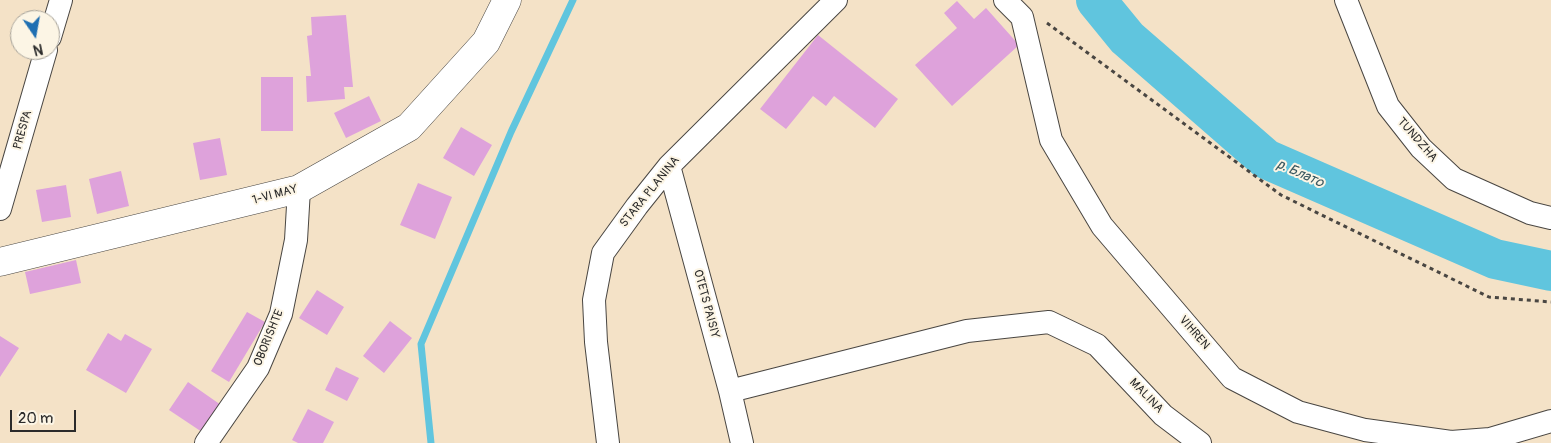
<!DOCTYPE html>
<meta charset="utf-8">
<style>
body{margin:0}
#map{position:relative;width:1551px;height:443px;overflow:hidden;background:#f4e2c7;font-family:Pangolin,sans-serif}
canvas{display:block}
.north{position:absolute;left:10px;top:10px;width:50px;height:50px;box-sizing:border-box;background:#fcf5e5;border:1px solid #a8a49b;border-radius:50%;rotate:168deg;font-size:14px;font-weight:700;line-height:20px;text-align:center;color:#2b2b2b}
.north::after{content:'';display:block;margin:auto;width:18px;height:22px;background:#1f6fb2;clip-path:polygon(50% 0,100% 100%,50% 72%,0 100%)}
.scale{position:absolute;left:10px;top:410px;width:66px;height:22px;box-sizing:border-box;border:2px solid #2b2b2b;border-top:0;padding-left:6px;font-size:15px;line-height:18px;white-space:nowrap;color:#2b2b2b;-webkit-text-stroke:4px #fcf5e5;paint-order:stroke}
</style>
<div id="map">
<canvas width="1551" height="443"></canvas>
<div class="north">N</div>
<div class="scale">20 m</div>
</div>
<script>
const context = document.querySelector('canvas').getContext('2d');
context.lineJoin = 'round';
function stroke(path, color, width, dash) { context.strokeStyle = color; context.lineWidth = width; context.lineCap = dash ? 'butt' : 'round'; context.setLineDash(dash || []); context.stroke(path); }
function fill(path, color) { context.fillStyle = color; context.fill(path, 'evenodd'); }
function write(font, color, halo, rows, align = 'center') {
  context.font = font + ' Pangolin,sans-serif'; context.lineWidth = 4; context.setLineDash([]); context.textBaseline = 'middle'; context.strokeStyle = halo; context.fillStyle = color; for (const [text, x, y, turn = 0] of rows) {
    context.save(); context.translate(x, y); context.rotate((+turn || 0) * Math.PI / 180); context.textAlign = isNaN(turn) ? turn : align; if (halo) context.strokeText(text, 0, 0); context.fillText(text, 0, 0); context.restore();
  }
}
const stream = new Path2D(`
 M431 443 421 344 511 132 573 0`);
const river = new Path2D(`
 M1096 0 1127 38 1266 159 1495 259 1551 271`);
const building = new Path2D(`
 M957 1 974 19 986 8 1019 45 952 106 915 65 957 28 944 13Z
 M346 15 353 87H344L345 99 307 102 306 76H311L307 36 312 35 311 17Z
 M818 35 898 99 875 128 834 96 826 106 813 96 786 129 760 109Z
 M261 77H293V131H261Z
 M369 96 381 121 346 138 334 113Z
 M461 127 492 145 474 176 443 158Z
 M220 138 227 175 200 180 193 143Z
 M121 171 129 206 97 214 89 179Z
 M418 183 452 197 435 239 400 225Z
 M66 185 71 217 42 222 36 190Z
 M76 260 81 283 30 294 25 272Z
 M317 290 344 307 327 335 299 318Z
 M247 312 265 322 229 382 211 371Z
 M390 321 412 338 384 373 363 356Z
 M108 333 121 341 125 334 152 349 126 393 86 370Z
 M0 336 19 348 0 377Z
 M336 367 359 378 347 401 325 390Z
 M188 382 221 405 202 432 169 410Z
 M308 409 334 422 323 443H298L292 440Z`);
const path = new Path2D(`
 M1047 23 1281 195 1489 297 1551 302`);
const minor = new Path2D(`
 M1005 0 1022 17 1051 140 1102 226 1232 378 1298 412 1365 430 1451 442 1490 439 1551 421
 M1346 0 1388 106 1421 148 1454 179 1530 213 1551 218
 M50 37 61 0
 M669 166 730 391 742 443
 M0 209 46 50
 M730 391 967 331 1049 322 1097 345 1163 415 1200 443
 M206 443 258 368 281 314 296 240 299 189
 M608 443 596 342 594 300 603 253 637 206 669 166 836 0`);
const tertiary = new Path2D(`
 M0 262 299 189 409 127 486 42 507 0`);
const streetNames = [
 ["PRESPA",23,130,-74],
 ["TUNDZHA",1417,140,49],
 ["STARA PLANINA",650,192,-51],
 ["1-VI MAY",275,195,-15],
 ["OTETS PAISIY",706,304,75],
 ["VIHREN",1194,333,49],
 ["OBORISHTE",269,338,-68],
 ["MALINA",1146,396,46]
];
const waterNames = [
 ["р. Блато",1300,174,24]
];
stroke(stream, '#60c5de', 7);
stroke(river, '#60c5de', 40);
fill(building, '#dea2db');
stroke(minor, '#494642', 24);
stroke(tertiary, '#494642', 29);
stroke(path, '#494642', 3, [4, 4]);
stroke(minor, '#fff', 22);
stroke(tertiary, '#fff', 28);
write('12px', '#2b2b2b', '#fcf5e5', streetNames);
write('italic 14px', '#3b5961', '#fcf5e5', waterNames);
</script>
